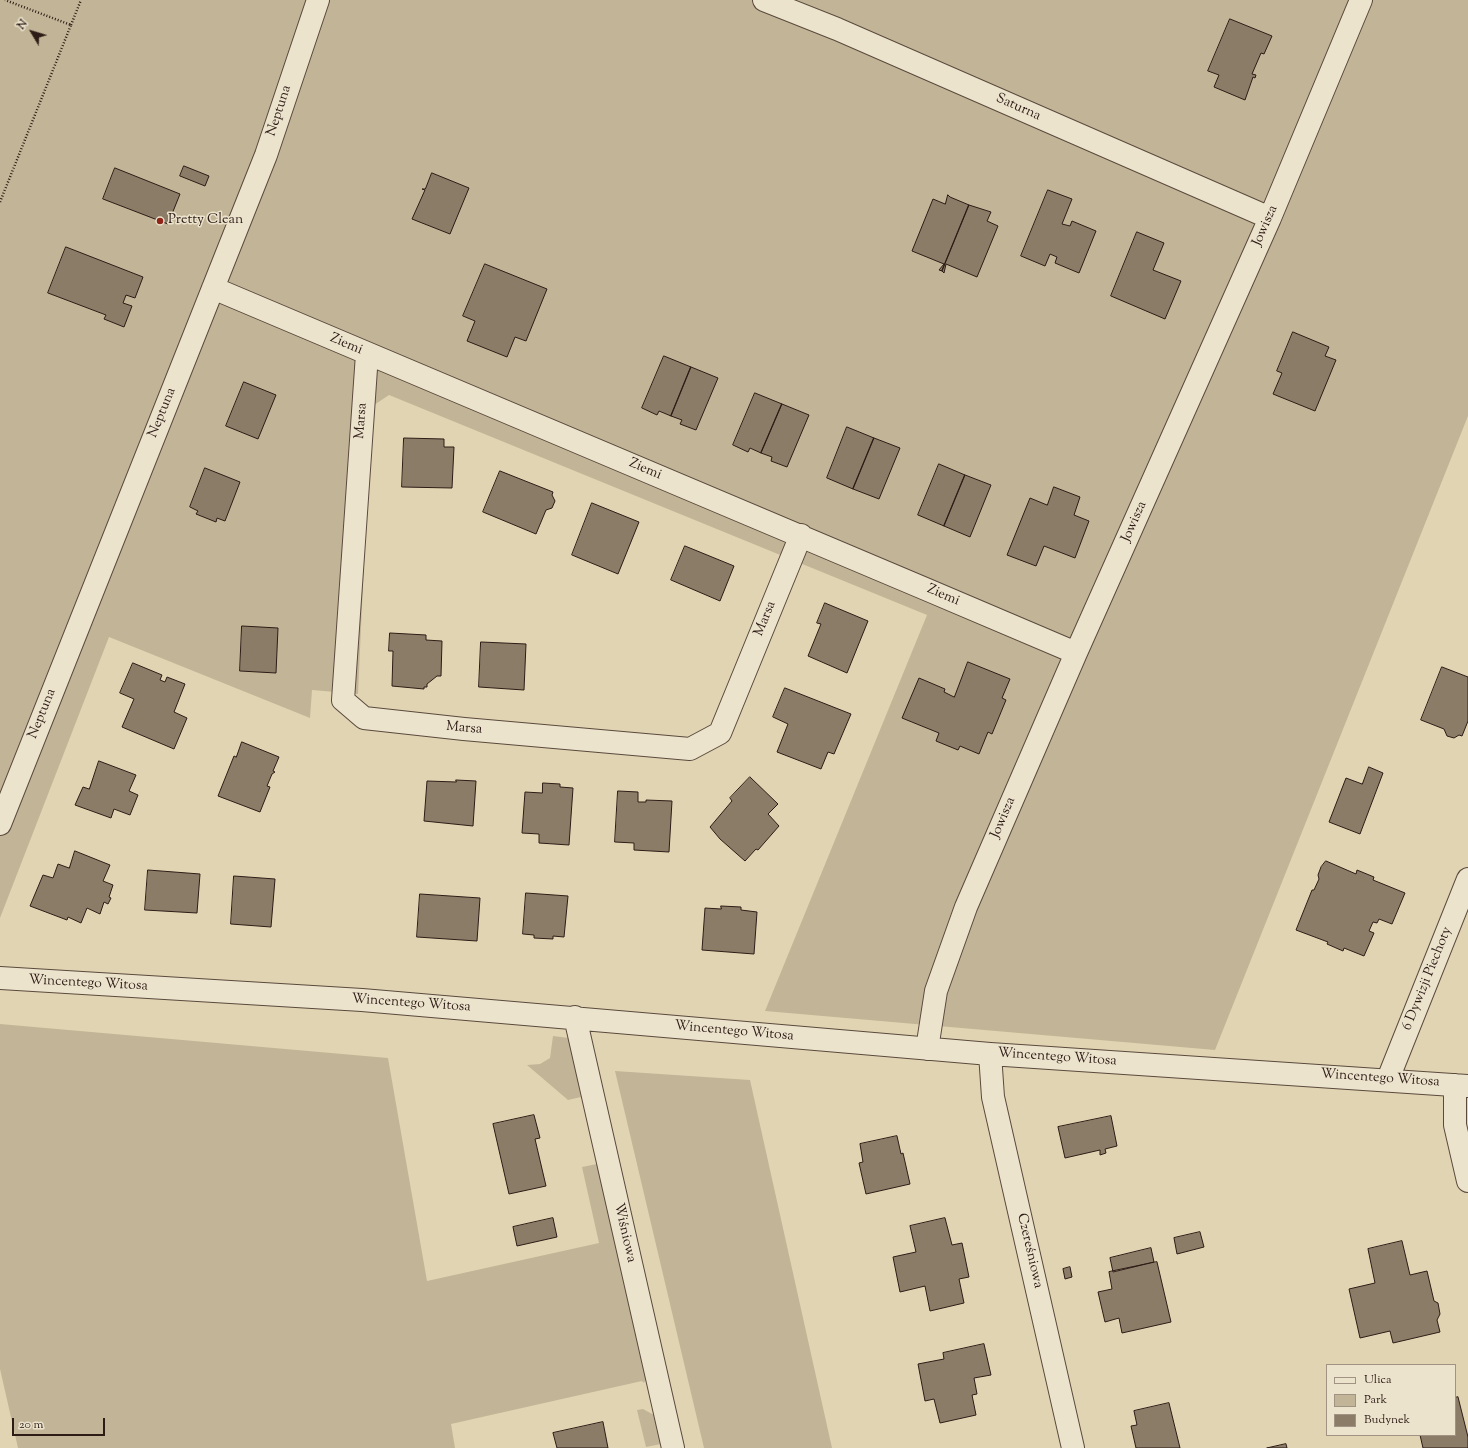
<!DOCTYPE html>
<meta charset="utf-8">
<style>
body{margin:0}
#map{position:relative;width:1468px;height:1448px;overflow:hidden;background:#e1d4b2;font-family:"Sorts Mill Goudy",serif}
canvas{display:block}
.legend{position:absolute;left:1326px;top:1364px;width:130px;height:72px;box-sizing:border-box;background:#ece3cd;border:1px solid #a09384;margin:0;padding:5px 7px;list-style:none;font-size:12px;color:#2d1c16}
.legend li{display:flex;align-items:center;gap:8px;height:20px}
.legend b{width:20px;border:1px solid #a09384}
.north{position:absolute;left:12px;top:12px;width:40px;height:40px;-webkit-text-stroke:3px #ece3cd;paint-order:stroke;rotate:308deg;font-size:11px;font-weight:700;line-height:16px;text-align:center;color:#2d1c16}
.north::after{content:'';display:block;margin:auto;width:14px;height:18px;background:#2d1c16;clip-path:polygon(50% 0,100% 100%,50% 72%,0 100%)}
.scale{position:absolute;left:12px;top:1418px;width:93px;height:18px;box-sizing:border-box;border:2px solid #2d1c16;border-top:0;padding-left:5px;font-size:12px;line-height:14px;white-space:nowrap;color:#2d1c16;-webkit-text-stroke:3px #ece3cd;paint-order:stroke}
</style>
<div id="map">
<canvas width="1468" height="1448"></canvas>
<ul class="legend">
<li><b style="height:5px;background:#ece3cd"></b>Ulica</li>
<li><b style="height:11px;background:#c2b597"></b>Park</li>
<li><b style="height:11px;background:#8b7c67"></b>Budynek</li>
</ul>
<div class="north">N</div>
<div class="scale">20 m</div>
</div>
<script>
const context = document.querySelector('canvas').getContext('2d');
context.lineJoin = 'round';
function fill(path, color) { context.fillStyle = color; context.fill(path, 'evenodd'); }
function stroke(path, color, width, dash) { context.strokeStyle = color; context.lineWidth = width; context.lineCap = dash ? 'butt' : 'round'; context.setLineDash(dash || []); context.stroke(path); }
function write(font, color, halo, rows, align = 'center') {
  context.font = font + ' "Sorts Mill Goudy",serif'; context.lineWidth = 3; context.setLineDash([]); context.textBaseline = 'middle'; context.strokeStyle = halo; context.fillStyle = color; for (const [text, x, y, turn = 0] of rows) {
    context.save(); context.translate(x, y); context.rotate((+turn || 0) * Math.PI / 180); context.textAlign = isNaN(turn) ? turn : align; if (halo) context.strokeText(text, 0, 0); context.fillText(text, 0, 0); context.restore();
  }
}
const green = new Path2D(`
 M0 0H1468V416L1215 1050 765 1011 927 615 389 395 371 407 358 694 312 690 310 718 109 637 0 918Z
 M0 1024 388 1058 427 1281 599 1243 582 1167 597 1164 646 1379 644 1383 642 1381 451 1424 455 1448H18L0 1369Z
 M553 1036 569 1038 581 1097 568 1100 527 1065 540 1064 550 1058Z
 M615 1071 750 1080 832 1448H704Z
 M643 1409 654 1415 661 1444 646 1447 637 1410Z`);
const building = new Path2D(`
 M1230 19 1272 36 1264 54 1261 53 1252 74 1256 75 1255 78 1253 77 1245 100 1214 87 1219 75 1208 71Z
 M184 166 209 176 205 186 180 176Z
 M115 168 180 194 168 224 103 199Z
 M432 173 469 188 450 234 412 219 425 190 422 189H425Z
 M1048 190 1072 199 1062 224 1070 226 1072 221 1096 231 1079 273 1055 263 1057 257 1050 254 1045 266 1021 256Z
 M948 195 950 197 969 205 942 271 939 270 944 264 912 251 933 199 945 204Z
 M969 205 991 212 987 221 998 226 977 277 946 264 944 273 942 271Z
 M1137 232 1164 243 1153 270 1181 281 1165 319 1111 296Z
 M66 247 143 277 135 298 126 295 123 303 132 306 124 327 104 319 106 315 48 293Z
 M485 264 547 289 526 341 515 337 507 357 467 341 475 321 463 316Z
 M1293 332 1329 347 1325 356 1336 360 1315 411 1273 394 1282 373 1277 371Z
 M664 356 691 367 671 416 659 411 657 415 642 408Z
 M691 367 718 378 696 430 680 424 682 420 671 416Z
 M244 382 276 395 258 439 226 426Z
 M755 393 782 404 761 453 750 448 748 452 733 445Z
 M782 404 809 415 787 467 771 461 772 457 761 453Z
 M847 427 874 438 853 489 827 478Z
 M404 438 444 439V447H454L452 488 402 487Z
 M874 438 900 448 879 499 853 489Z
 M939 464 965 475 944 526 918 515Z
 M205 468 240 482 225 521 217 518 216 522 196 514 198 511 190 507Z
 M500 471 553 492 552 495 555 501 552 508 546 510 536 534 483 512Z
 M965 475 991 485 970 537 944 526Z
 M1054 487 1080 497 1074 515 1089 521 1075 558 1044 546 1036 566 1007 555 1030 498 1047 505Z
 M592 503 639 522 618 574 572 555Z
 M685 546 734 566 720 601 671 580Z
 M825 603 868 621 847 673 808 656 821 624 817 623Z
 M242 626 278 628 276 673 240 671Z
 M390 633 426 635V640L442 641 441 676H437L427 684V687H424V689L392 686 393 651H389Z
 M481 642 526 644 524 690 479 687Z
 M968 662 1010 679 1002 698 1006 700 992 734 988 732 979 754 960 746 958 750 936 741 939 733 902 718 919 678 945 689 944 692 954 697Z
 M133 663 162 675 160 680 165 682 167 677 185 684 174 712 187 718 174 749 122 727 134 699 120 693Z
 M1442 667 1468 677V721L1462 736 1459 735 1454 738 1447 736 1444 729 1421 720Z
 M785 688 851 714 834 754 828 752 821 769 777 752 788 724 773 717Z
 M242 742 279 757 273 771 275 772 272 774 267 786 270 787 260 812 218 796 234 756 236 757Z
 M99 761 136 775 129 791 138 795 130 815 114 809 111 818 75 805 83 787 89 789Z
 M1369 767 1383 773 1360 834 1329 822 1346 778 1362 784Z
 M750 777 778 804 768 814 779 826 758 850 756 849 745 861 720 839 710 827 732 801 730 798Z
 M456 780 476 781 473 826 424 821 427 781 456 782Z
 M543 783 560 784V787L573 788 569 845 539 843V834L522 833 525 792 542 793Z
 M618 791 638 792V802H646V800L672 801 669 852 634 850V843L615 842Z
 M75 851 110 865 103 881 113 885 109 897 111 898 108 904 104 902 100 914 87 908 81 923 68 917 67 920 30 906 43 875 53 878 58 864 69 868Z
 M1326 861 1356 874 1357 870 1374 877 1373 880 1405 893 1392 924 1379 919 1377 923 1373 922 1369 931 1374 933 1364 956 1344 948 1343 951 1327 944 1328 942 1296 930 1312 890H1314L1319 879 1318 875 1321 867Z
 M148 870 200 874 197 913 145 910Z
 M234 876 275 879 271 927 231 924Z
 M526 893 568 896 564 937 553 936V939L534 938V935L523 934Z
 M420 894 480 898 477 941 417 937Z
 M721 906 741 907V910L757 912 754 954 702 950 705 908 721 909Z
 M534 1115 540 1138 535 1139 546 1186 509 1194 493 1124Z
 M1111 1116 1117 1146 1105 1149 1106 1153 1100 1155V1150L1065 1158 1058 1127Z
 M897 1136 901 1154 903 1153 910 1184 866 1194 859 1163 863 1162 860 1144Z
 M553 1218 557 1237 517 1246 513 1227Z
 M945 1218 952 1245 962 1243 969 1277 959 1279 964 1303 930 1311 925 1286 900 1292 893 1257 916 1252 910 1226Z
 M1200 1232 1204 1247 1177 1254 1174 1238Z
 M1402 1241 1410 1275 1427 1271 1434 1301 1438 1303 1440 1314 1437 1320 1440 1332 1393 1343 1390 1331 1360 1338 1349 1289 1375 1283 1368 1249Z
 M1151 1248 1154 1262 1113 1272 1110 1258Z
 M1157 1262 1171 1322 1122 1333 1119 1318 1105 1322 1098 1292 1112 1289 1109 1272Z
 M1070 1267 1072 1277 1065 1279 1063 1269Z
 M984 1344 991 1375 974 1378 977 1394 972 1395 976 1415 940 1423 934 1399 925 1401 918 1364 944 1359 943 1353Z
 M1458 1397 1468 1437V1448H1423L1420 1435H1455V1398Z
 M1169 1403 1180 1448H1136L1131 1426 1137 1425 1134 1411Z
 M603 1422 608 1448H557L553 1433Z
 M1286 1444 1287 1448H1267Z`);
const path = new Path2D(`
 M71 25 81 0
 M0 202 71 25 5 0`);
const minor = new Path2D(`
 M764 0 837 29 1270 218
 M213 288C500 412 789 530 1076 653
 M367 354 343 700 364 718 464 729 690 749 720 733 801 535
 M0 824 266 155 318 0
 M0 978 362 1000 990 1054 1468 1086
 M575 1017 673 1448
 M927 1049 936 991 966 907 1076 653 1270 218 1361 0
 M990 1054 993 1097 1073 1448
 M1388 1079 1468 879
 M1455 1085V1125L1468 1181`);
const markers = [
 [160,221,4,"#8f2418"]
];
const streetNames = [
 ["Saturna",1018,108,24],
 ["Neptuna",280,111,-72],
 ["Jowisza",1266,226,-66],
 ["Ziemi",346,345,23],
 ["Neptuna",163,413,-68],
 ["Marsa",362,421,-86],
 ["Ziemi",645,470,23],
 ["Jowisza",1135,522,-66],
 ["Ziemi",943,596,23],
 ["Marsa",766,619,-68],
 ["Neptuna",43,714,-68],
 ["Marsa",464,729,5],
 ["Jowisza",1004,818,-67],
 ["6 Dywizji Piechoty",1428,979,-68],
 ["Wincentego Witosa",88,984,3],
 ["Wincentego Witosa",411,1004,4],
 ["Wincentego Witosa",734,1032,5],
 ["Wincentego Witosa",1057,1058,4],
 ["Wincentego Witosa",1380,1079,4],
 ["Wiśniowa",624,1233,77],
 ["Czereśniowa",1029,1251,77]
];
const poiNames = [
 ["Pretty Clean",168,221]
];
fill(green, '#c2b597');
fill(building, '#8b7c67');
stroke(building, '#2d1c16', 1);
stroke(minor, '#5a4a3d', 24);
stroke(path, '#2d1c16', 2.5, [1, 2]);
stroke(minor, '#ece3cd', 22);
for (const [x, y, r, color] of markers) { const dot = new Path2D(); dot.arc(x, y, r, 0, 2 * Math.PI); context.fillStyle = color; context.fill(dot); stroke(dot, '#ece3cd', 1.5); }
write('14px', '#2d1c16', '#ece3cd', streetNames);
write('14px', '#2d1c16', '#ece3cd', poiNames, 'left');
</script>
